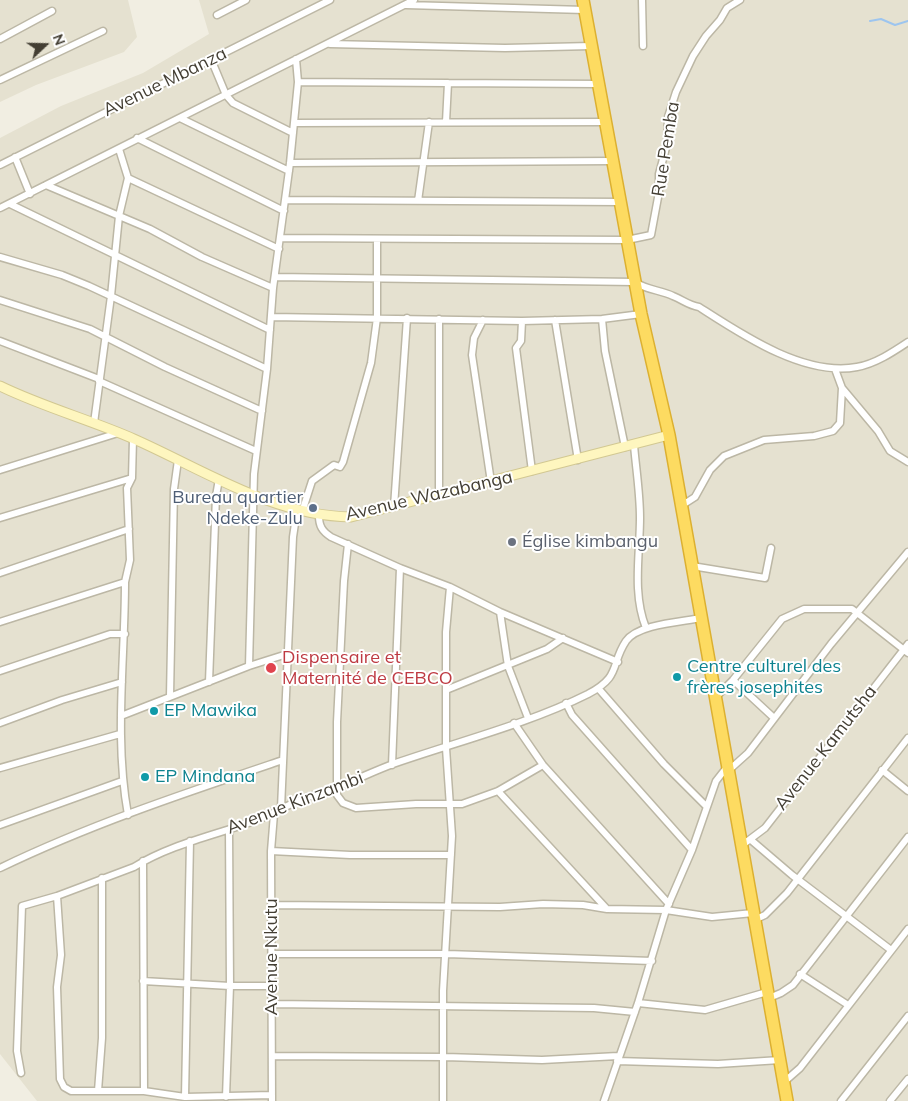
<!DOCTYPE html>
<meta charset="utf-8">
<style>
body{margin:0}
#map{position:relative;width:908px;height:1101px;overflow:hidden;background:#f1eee2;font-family:Mulish,sans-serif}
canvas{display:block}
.north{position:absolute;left:20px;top:20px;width:50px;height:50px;-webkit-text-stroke:4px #fff;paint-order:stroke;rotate:69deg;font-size:14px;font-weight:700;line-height:20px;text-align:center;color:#433e33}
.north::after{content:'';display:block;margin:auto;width:18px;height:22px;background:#433e33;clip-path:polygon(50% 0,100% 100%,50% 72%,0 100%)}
</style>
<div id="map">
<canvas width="908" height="1101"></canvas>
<div class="north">N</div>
</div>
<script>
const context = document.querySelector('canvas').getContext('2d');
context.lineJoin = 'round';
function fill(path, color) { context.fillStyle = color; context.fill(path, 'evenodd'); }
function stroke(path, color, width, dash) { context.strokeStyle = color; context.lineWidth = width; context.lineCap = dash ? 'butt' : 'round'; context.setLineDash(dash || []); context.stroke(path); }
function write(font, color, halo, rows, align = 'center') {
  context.font = font + ' Mulish,sans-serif'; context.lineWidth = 4; context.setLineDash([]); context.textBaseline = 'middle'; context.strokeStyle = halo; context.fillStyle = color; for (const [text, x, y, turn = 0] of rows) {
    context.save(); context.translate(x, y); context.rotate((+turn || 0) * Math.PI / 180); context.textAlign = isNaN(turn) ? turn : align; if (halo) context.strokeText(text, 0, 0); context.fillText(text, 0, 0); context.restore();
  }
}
const residential = new Path2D(`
 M0 0H128L137 37 124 52 36 85 0 102Z
 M199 0H908V1101H37L0 1054V138L61 106 143 73 209 34Z`);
const stream = new Path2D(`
 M870 21 881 19 895 25 908 21`);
const street = new Path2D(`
 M642 0 643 46
 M406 5 585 10
 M217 15 246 0
 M0 39 52 11
 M330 44 505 48 592 46
 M211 59 226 95 233 103 293 133
 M0 80 103 31
 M298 82 598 84
 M180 118 289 171
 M446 122 448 83
 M294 123 607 122
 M137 138 284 211
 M15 157 30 194
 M290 163 613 161
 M0 165 330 0
 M128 178 279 249
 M46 185 150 229 202 257 273 288
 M286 200 622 202
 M418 201 429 122
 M10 204 270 330
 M0 208 414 0
 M280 238 627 240 651 235 659 192V174L667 144 668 117 676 92 693 56 706 36 720 20 727 8 740 0
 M0 257 62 275 89 286 267 369
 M275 277 635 282C646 290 661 290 673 296 683 300 688 305 699 307 741 334 804 377 857 367 875 364 893 352 908 342
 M0 300 90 329 165 367 262 411
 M271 317 522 321 602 319 641 314
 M439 319V495
 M602 319 605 351 625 447
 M483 320 474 338 472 355 491 482
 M555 320 578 460
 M522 321 521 341 516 348 532 471
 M0 341 99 379
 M835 369 842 388 878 431 890 451 908 462
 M99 381 256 451
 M94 423 111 296 119 216 128 178 119 149
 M634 445C636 469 640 493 640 518 640 554 632 593 646 628
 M0 470 118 433
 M681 506 695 497 710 470 724 456 764 440 814 436 833 431 840 423 842 388
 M394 507 407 318
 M302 512 312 481 334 465 340 467 343 462 371 363 377 318V239
 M319 516C319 526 322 531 331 537L400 568 450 587 500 612 618 662
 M0 518 132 478
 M348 544 344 581 337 722V795L343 803 356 808 416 804H462L498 791 543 765
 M692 566 765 578 771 548
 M0 573 129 529
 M500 612 508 666 528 718
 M0 622 125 582
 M249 666 254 474 267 369 273 288 290 163 298 82 296 59
 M0 671 110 634H125
 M733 680 774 718
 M209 682 216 496 219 479
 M598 688 664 764 706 806
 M446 690 547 649 563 638
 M170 696 174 489 178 460
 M714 699 733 680 782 619 804 609H852L908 653
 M566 703 572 715 692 850
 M121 716 249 666 287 654
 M0 723 62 700 122 682
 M514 723 543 765 669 904
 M392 765 400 568
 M0 768 120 734
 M882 770 908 791
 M728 771 748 753 831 644 908 552
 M498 791 606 908
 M281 808 293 537 297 510
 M128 815C114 738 125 660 125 582L130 560 127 488 132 478 133 439
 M0 825 122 781
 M751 840 792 875 891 950
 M741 846 765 828 908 644
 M271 851 350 855H451
 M143 861 144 1091
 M0 868C91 824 188 792 283 760
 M57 896 61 955 57 987 60 1079 64 1087 71 1091H144L185 1097 272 1095
 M272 905 500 907 543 904 583 905 607 909 666 910 712 917 753 913
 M754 920 765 915 787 893 908 738
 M272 954H447L652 961
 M800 974 848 1005
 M143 981 230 986H273
 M769 998 781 993 793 985 908 837
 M638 1003 705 1010 767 992
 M273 1004 594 1008 635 1012
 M272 1056 445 1057 542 1060 618 1056
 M617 1061 718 1064 780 1060
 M21 1073 17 1051 22 906 57 896 134 867C171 844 216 835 257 820 271 815 284 807 298 801 310 795 324 792 337 787 356 780 374 771 393 764 456 742 528 724 588 694 622 676 610 665 626 641 638 624 681 622 701 618
 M784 1082 800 1068 908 929
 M98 1091 102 1038V878
 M185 1097 190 841
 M226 1097 230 986 229 830
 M272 1101 271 851 274 814
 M443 1101V991L452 836 446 748V632L450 587
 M604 1101 638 1003 666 910 692 850 716 781 727 767
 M841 1101 908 1016
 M890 1101 908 1079`);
const secondary = new Path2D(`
 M0 386C43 407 91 420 134 439 204 470 273 516 351 517L669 435`);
const highway = new Path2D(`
 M583 0 641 314 669 435 787 1101`);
const markers = [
 [313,508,5,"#5c6f8a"],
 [512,542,5,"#6b7280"],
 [271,668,6,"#e0444e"],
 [677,677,5,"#0f9aa8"],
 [154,711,5,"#0f9aa8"],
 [145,777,5,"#0f9aa8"]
];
const streetNames = [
 ["Avenue Mbanza",165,82,-26],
 ["Rue Pemba",666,149,-81],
 ["Avenue Wazabanga",429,496,-13],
 ["Avenue Kamutsha",826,748,-52],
 ["Avenue Kinzambi",295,803,-21],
 ["Avenue Nkutu",272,957,-90]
];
const serviceNames = [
 ["Bureau quartier",303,498],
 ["Ndeke-Zulu",303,519]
];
const worshipNames = [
 ["Église kimbangu",522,542]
];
const healthNames = [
 ["Dispensaire et",282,658],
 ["Maternité de CEBCO",282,679]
];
const cultureNames = [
 ["Centre culturel des",687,667],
 ["frères josephites",687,688],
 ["EP Mawika",164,711],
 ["EP Mindana",155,777]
];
fill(residential, '#e5e1d0');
stroke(stream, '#9dc5ef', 2);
stroke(street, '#bcb7a5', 9);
stroke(secondary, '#d2c892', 11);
stroke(highway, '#dcb031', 14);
stroke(street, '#fff', 6);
stroke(secondary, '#fef6bf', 9);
stroke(highway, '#fddb61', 11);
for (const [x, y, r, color] of markers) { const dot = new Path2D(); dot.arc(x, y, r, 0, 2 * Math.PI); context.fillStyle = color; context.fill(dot); stroke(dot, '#fff', 2); }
write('18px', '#433e33', '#fff', streetNames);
write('18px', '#4e5e75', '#fff', serviceNames, 'right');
write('18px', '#5b616d', '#fff', worshipNames, 'left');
write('18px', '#be3a42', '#fff', healthNames, 'left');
write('18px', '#0d838f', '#fff', cultureNames, 'left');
</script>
